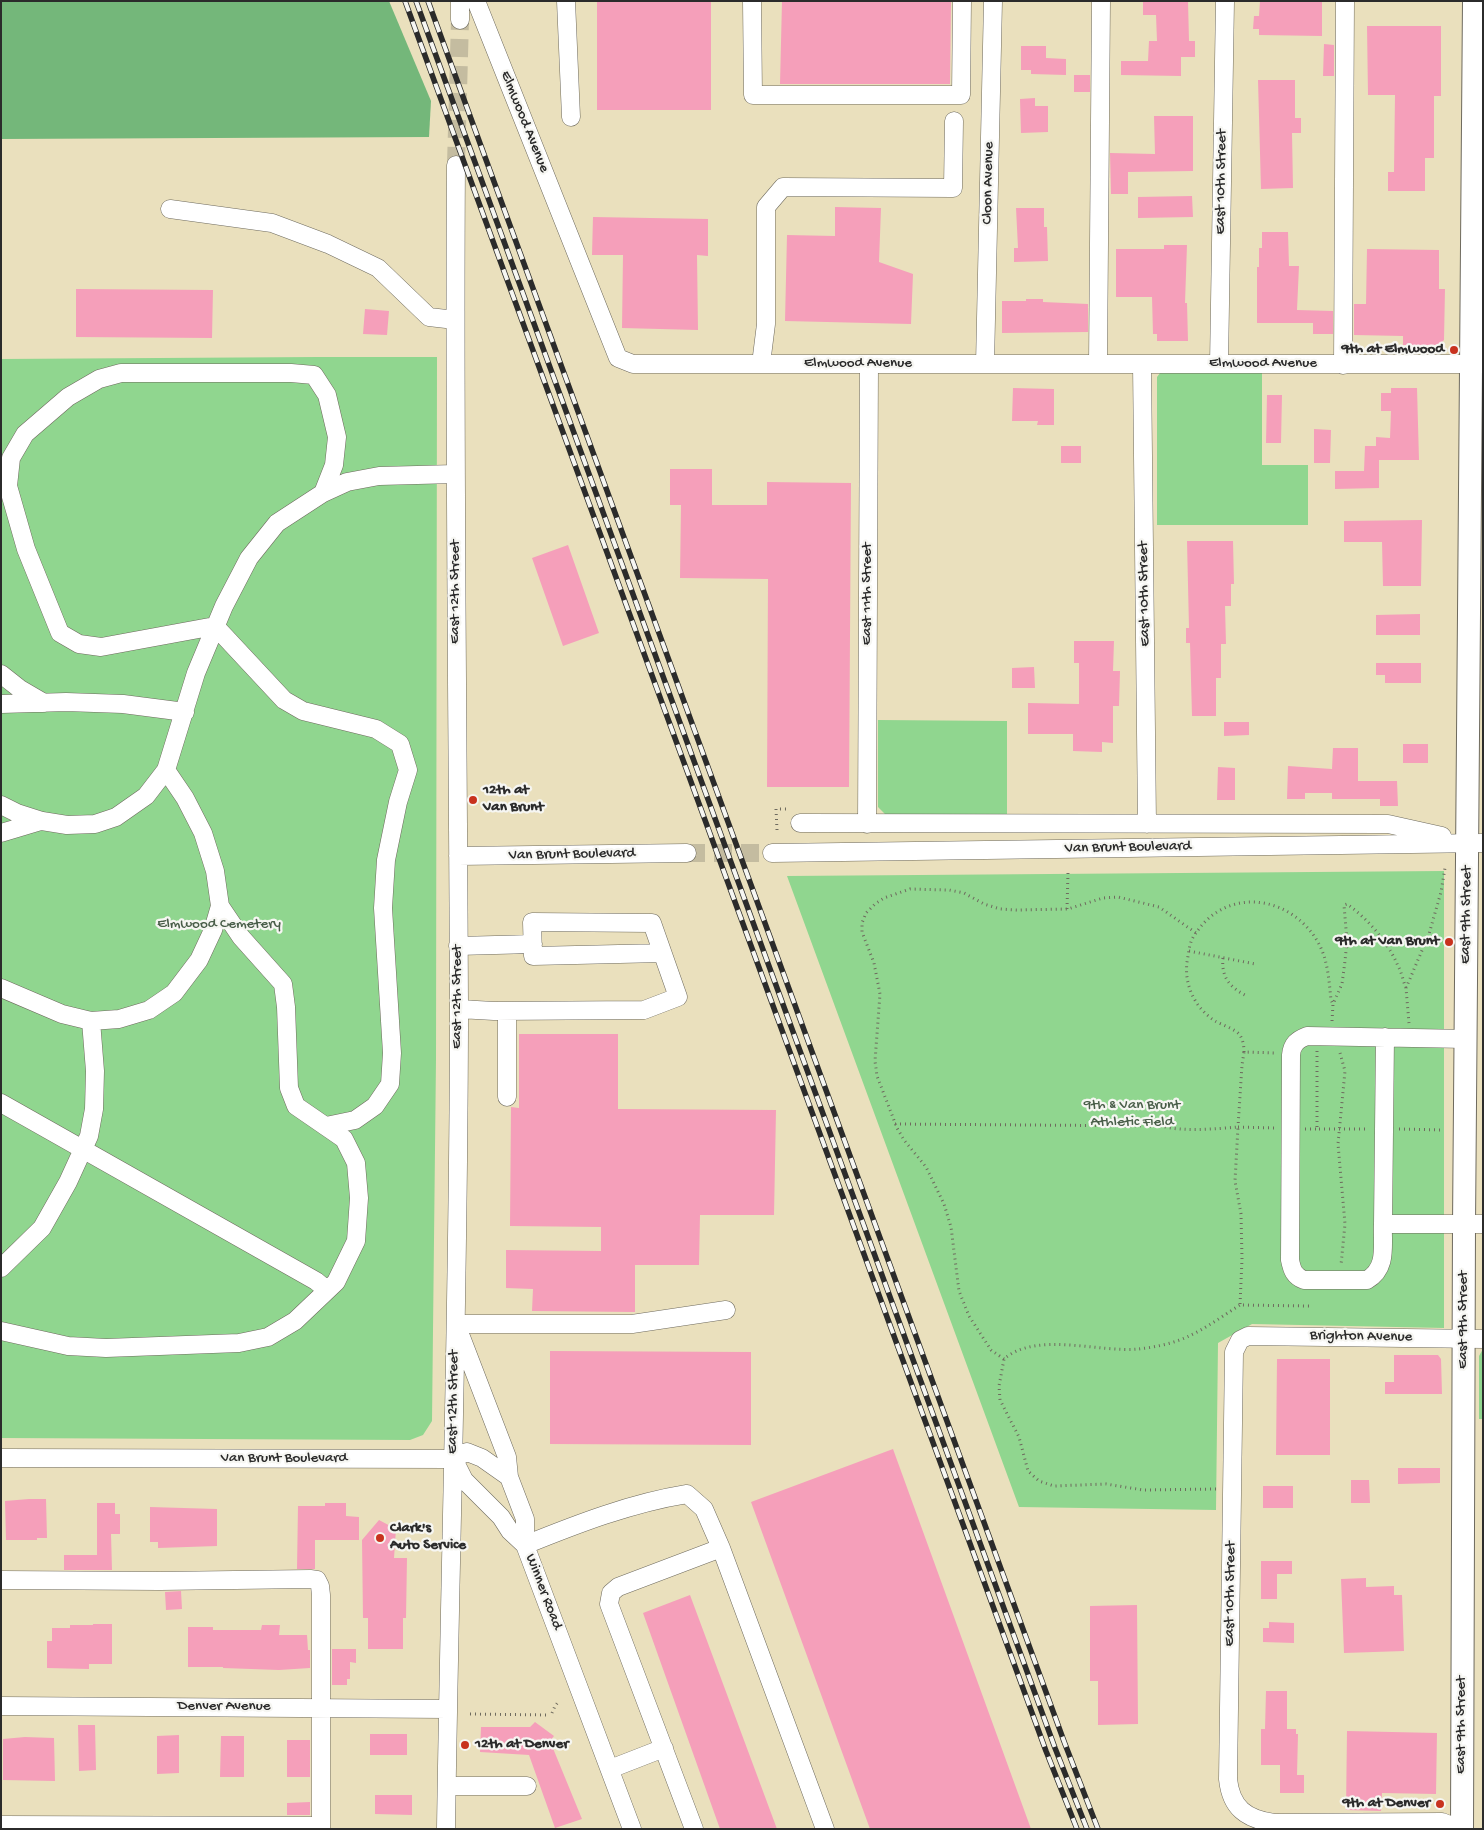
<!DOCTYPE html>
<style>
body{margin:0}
#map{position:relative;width:1484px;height:1830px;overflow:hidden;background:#eae0bd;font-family:"Gochi Hand",sans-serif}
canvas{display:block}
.frame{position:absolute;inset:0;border:2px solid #2b2b2b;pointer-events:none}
</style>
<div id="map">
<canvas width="1484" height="1830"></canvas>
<div class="frame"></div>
</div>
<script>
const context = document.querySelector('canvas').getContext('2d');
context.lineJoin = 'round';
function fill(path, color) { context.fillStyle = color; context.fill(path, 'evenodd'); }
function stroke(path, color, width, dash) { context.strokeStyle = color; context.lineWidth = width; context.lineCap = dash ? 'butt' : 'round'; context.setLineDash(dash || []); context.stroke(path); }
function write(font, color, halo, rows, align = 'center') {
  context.font = font + ' "Gochi Hand",sans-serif'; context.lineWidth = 4.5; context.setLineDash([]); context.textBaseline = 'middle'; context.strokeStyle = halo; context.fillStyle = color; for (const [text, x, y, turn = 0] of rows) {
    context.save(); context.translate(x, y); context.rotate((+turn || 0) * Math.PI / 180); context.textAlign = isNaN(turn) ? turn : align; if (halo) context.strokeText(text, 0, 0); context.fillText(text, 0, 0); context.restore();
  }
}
const green = new Path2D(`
 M316 357H437L436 1059 432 1421 423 1435 410 1440 1 1438V359Z
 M1165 372H1262V465H1308V525H1157V377L1160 373Z
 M878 720 1007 721V815L885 814 878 807Z
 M1444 871V1328L1252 1324 1218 1343 1216 1510 1019 1507 787 876Z
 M1483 1349V1419H1479V1356Z`);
const forest = new Path2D(`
 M1 1H389L431 101 429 137 1 139Z`);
const building = new Path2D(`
 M597 1H711V110H597Z
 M782 1H951L950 84H780Z
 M1143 1H1188L1189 41H1195V57H1181V76L1121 75V61H1148L1149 41H1157L1156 15H1143Z
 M1260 1H1322V36L1259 35V29H1253L1254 16H1259Z
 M1367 26H1441V96H1434V158H1425V191H1388V172H1394L1395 95H1368Z
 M1324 44 1334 45V76H1323Z
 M1021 46H1046V58L1066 59V75L1031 74V70H1021Z
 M1074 75H1090V92H1074Z
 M1258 80H1295V118H1301V133H1292L1293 188 1261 189Z
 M1035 98V106H1048V132L1021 133 1020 99Z
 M1154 116H1193V171L1128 172V194H1111L1110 153 1155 154Z
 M1192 196 1193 217 1138 218V197Z
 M835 207 881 208 879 262 913 274 911 324 785 321 787 235 835 236Z
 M1016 208H1044V227H1047L1048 261 1014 262V248H1018Z
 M593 217 708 219V256L697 255 698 330 622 328 623 255H592Z
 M1262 232H1288L1289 266H1299L1297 310 1333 311V334H1313V323H1257V267H1259V248H1262Z
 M1164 245H1187L1185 303H1187L1188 341H1157V334H1153L1152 297H1116V249H1164Z
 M1367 249 1439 250V289H1445L1444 340 1439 345H1403V336L1354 335V304H1366Z
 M76 289 213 290 212 338 76 337Z
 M1026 299H1043V302L1088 304V332L1002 333V301H1026Z
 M365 309 389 311 387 335 363 334Z
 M1013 388 1054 389V425H1037L1038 421H1012Z
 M1391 388H1417L1419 460H1379V488L1335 489V471H1364L1365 446H1376V437L1390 438 1391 411H1381V393H1391Z
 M1267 395H1282L1281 443H1266Z
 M1314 429 1331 430 1330 463H1314Z
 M1061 446H1081V463H1061Z
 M670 469H712V505H767V482L851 483 849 787H767L768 579 680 578 681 505H670Z
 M1422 520 1421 586H1383L1382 542H1344V521Z
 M1187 541H1233L1234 584H1231V606H1225L1226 644H1221V678H1216V716H1192L1190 643H1186V628H1189Z
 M568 545 599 633 563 646 532 558Z
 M1420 614V635H1376V615Z
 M1074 641H1114L1113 671H1120L1119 706H1113V743L1102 742V752L1073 751V734H1028V703L1079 704V663H1074Z
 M1376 663H1421V683H1385V675H1376Z
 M1034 667 1035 688H1012V668Z
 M1224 722H1249V735L1224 736Z
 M1403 744H1428V763H1403Z
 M1333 748H1358V781H1397L1398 806H1380V799H1332V793H1305V799H1287L1288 766 1332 769Z
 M1218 767 1235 768V800H1217Z
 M519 1034H618V1109L776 1110 774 1215H700L699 1265H635V1312L532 1311 533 1289 506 1288V1250L601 1251V1227L510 1226 511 1107 519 1108Z
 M550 1351 751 1352V1445L550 1444Z
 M1394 1355H1438L1441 1359 1442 1394H1385V1382H1394Z
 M1277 1359H1330V1455H1276Z
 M893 1449 1031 1829H870L751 1502Z
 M1398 1468H1440V1483L1398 1484Z
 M1351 1480H1369L1370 1503H1351Z
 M1263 1486H1293V1508H1263Z
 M29 1499H46L47 1538H37V1540H6L5 1501Z
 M97 1503H115V1514H120V1534H111L112 1570H64V1555H97Z
 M325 1503H346V1516L359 1517V1540H315V1569H297L298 1506H325Z
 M150 1507 217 1509V1546L158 1548V1542H150Z
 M379 1520 396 1529 394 1558H407L406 1618H403V1649H368V1618H363L362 1540Z
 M1261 1561H1292V1574H1277V1599H1261Z
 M1366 1578V1587L1394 1586V1595H1402L1404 1651 1344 1653 1341 1579Z
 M181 1591 182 1609 166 1610 165 1592Z
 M690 1595 777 1829H720L643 1613Z
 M1137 1605 1138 1724 1098 1725V1681H1090V1606Z
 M1269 1622 1294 1623V1643L1263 1642V1628H1269Z
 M93 1624H112V1664H89V1669L47 1668V1641H52V1628H70V1625H93Z
 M262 1625H280L279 1635H307L308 1650H310V1668L279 1670 223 1668V1667H188V1627H213V1630H261Z
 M332 1649H356V1663L350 1662V1679H347V1685H332Z
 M1266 1691H1287V1729H1296V1734H1298L1297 1775H1304V1793H1280V1765H1261V1729H1265Z
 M535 1722 554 1736 550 1741 582 1819 555 1828 529 1755 480 1752 481 1727H530Z
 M78 1725H95L96 1770 79 1771Z
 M1347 1731 1437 1733 1436 1794 1382 1793 1381 1811 1346 1810Z
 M370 1734H407V1755H370Z
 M179 1735V1773L157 1774V1736Z
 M221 1736H244V1777H220Z
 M25 1737 54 1738 55 1781 3 1780V1739Z
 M287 1740H310V1777H287Z
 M375 1795H412V1815L375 1814Z
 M310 1802V1815H287V1803Z`);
const minorTunnel = new Path2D(`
 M456 165 460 20
 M687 853H772`);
const path = new Path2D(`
 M777 830 776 809H789
 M1067 909 1068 872
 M1196 933C1189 941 1189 952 1187 962 1184 985 1195 1008 1215 1021 1222 1025 1233 1028 1239 1034 1243 1039 1244 1046 1244 1052
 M1189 951 1255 964
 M1223 958C1221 977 1230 988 1247 996
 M1332 1021 1333 1004 1342 984 1345 961 1347 941 1344 905 1347 904C1368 919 1388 942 1398 966 1402 973 1403 981 1406 988
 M1409 1023 1406 988 1429 934 1441 892 1445 868
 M1317 1051V1129H1368
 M1340 1053 1345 1071 1338 1144 1345 1224 1341 1265
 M895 1124 1161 1126C1183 1132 1215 1129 1238 1127L1235 1181 1241 1214 1242 1259 1240 1305 1309 1306
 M1274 1128 1238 1127 1242 1065 1244 1052 1276 1053
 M1305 1129H1317
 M1399 1129 1444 1130
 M1004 1359 991 1350 969 1316 959 1291 951 1227 944 1204 926 1167 904 1140 897 1128 877 1076 875 1061 880 994 874 963 862 932V923L866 913 875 904 884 898 910 889 949 890 964 893 984 904 1000 909 1016 910 1068 909 1103 898 1118 897 1159 907 1196 933C1228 885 1293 896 1319 944 1328 961 1329 981 1331 1000L1333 1004
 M1216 1489 1143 1490 1106 1484 1054 1486 1039 1481 1028 1471 1019 1437 1000 1400 999 1386 1004 1359C1036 1331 1100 1353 1139 1349 1156 1347 1176 1343 1191 1335 1208 1327 1224 1315 1240 1305
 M552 1713 555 1706 559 1701
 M470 1714 550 1715`);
const minor = new Path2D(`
 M460 1V20
 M476 1 618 358 633 364H1483
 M566 1 571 117
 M752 1 753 95H961L962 1
 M170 209 272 223 328 244 378 268 429 317 455 320
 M761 364 766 324V207L783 187 953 188 954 121
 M985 364 993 1
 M1098 364 1101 1
 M1142 364 1147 824
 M1219 364 1225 1
 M1343 365 1345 1
 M323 493 334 465 337 437 327 395 314 375 291 373H121L99 379 68 397 25 434 11 458 8 486 26 549 60 633 79 644 101 647 215 626 284 700 303 711 376 729 400 744 408 770 398 802 386 860 383 908 392 1053 390 1084 375 1106 355 1120 326 1126
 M1 674 20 689 44 703
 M1 704 66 702 123 704 185 712
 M1 805 17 813 42 821 67 825 95 824 116 817 146 796 166 770 196 673 224 606 249 558 277 523 323 493 347 482 379 476 455 474
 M800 823 1388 824 1442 836
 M867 824 869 364
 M1 833 41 821
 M772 853 1483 843
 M458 856 687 853
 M458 946 533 944
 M1 988 62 1014 91 1021 119 1019 149 1010 174 993 199 960 213 930 220 906 215 871 203 833 185 798 166 770
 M459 1009 494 1011 644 1010 678 997 652 923 532 922 533 956 662 953
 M507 1011V1097
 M1466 1039 1307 1036C1297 1040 1292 1044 1291 1055L1290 1260C1292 1270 1294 1276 1304 1280H1367C1388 1268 1382 1245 1383 1224H1483
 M1 1103 316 1281 327 1290
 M1383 1224 1385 1037
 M1 1268 42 1228 68 1182 89 1136 94 1109 95 1071 91 1021
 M1 1331 68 1346 106 1348 239 1343 268 1337 295 1321 336 1282 356 1241 359 1198 356 1163 344 1139 296 1106 289 1088 286 1007 283 984 241 937 220 906
 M1 1458 453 1459 467 1452 482 1458 509 1477
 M454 1460 464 1480 501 1517 510 1531 525 1545
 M525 1545C577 1524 631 1503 687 1494L704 1509 721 1548 825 1829
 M1 1580 160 1581 310 1579 317 1580 320 1586 321 1595V1826
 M1 1706 448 1709
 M610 1769 664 1748
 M447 1786H527
 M1 1825 321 1826V1829
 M446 1829C450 1556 459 1282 459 1009 458 728 454 446 456 165
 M632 1829 525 1545V1519L509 1477 507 1457 456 1324H632L726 1310
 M694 1829 609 1604 611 1593 618 1587 721 1548
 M1460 1829 1442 1822 1274 1823C1246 1819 1231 1808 1228 1779L1234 1352 1240 1340 1248 1336 1483 1339`);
const major = new Path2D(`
 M1462 1829 1464 1224 1474 1`);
const rail = new Path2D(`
 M405 1 1046 1751 1077 1829
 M416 1 1055 1748 1087 1829
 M428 1 1065 1744 1098 1829`);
const markers = [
 [1454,350,5,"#c8321e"],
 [473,800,5,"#c8321e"],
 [1449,942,5,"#c8321e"],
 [380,1538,5,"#c8321e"],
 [465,1745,5,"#c8321e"],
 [1440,1804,5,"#c8321e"]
];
const streetNames = [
 ["Elmwood Avenue",524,122,68],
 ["East 10th Street",1222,182,-89],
 ["Cloon Avenue",989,183,-89],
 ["Elmwood Avenue",858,364],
 ["Elmwood Avenue",1263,364],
 ["East 12th Street",456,592,-90],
 ["East 11th Street",868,594,-90],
 ["East 10th Street",1145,594,-91],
 ["Van Brunt Boulevard",1128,848,-1],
 ["Van Brunt Boulevard",572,855,-1],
 ["East 9th Street",1467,915,-89],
 ["East 12th Street",458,997,-90],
 ["East 9th Street",1464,1320,-90],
 ["Brighton Avenue",1361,1337,1],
 ["East 12th Street",454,1402,-89],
 ["Van Brunt Boulevard",284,1459],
 ["Winner Road",543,1592,69],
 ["East 10th Street",1231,1594,-89],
 ["Denver Avenue",224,1707],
 ["East 9th Street",1462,1725,-90]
];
const poiNames = [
 ["9th at Elmwood",1444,350],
 ["12th at",483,791,"left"],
 ["Van Brunt",483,808,"left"],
 ["9th at Van Brunt",1439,942],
 ["Clark's",390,1529,"left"],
 ["Auto Service",390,1546,"left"],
 ["12th at Denver",475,1745,"left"],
 ["9th at Denver",1430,1804]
];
const parkNames = [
 ["Elmwood Cemetery",219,925],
 ["9th & Van Brunt",1132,1106],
 ["Athletic Field",1132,1123]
];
fill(green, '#90d68f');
fill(forest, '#74b77a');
fill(building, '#f59fba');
stroke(minorTunnel, '#c4bca0', 18, [18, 9]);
stroke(minor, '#6e6a5e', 19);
stroke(major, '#6e6a5e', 24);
stroke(path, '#6e6a5e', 3, [1, 4]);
stroke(minor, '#fff', 18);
stroke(major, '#fff', 22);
stroke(rail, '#2b2b2b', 5.5);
stroke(rail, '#f6f6f2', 4, [11]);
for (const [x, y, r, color] of markers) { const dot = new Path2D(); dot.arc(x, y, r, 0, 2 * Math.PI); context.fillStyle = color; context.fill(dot); stroke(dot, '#f6f6f2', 2); }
write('15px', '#2b2b2b', '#f6f6f2', streetNames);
write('bold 15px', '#2b2b2b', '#f6f6f2', poiNames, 'right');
write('15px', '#495e49', '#f6f6f2', parkNames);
</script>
